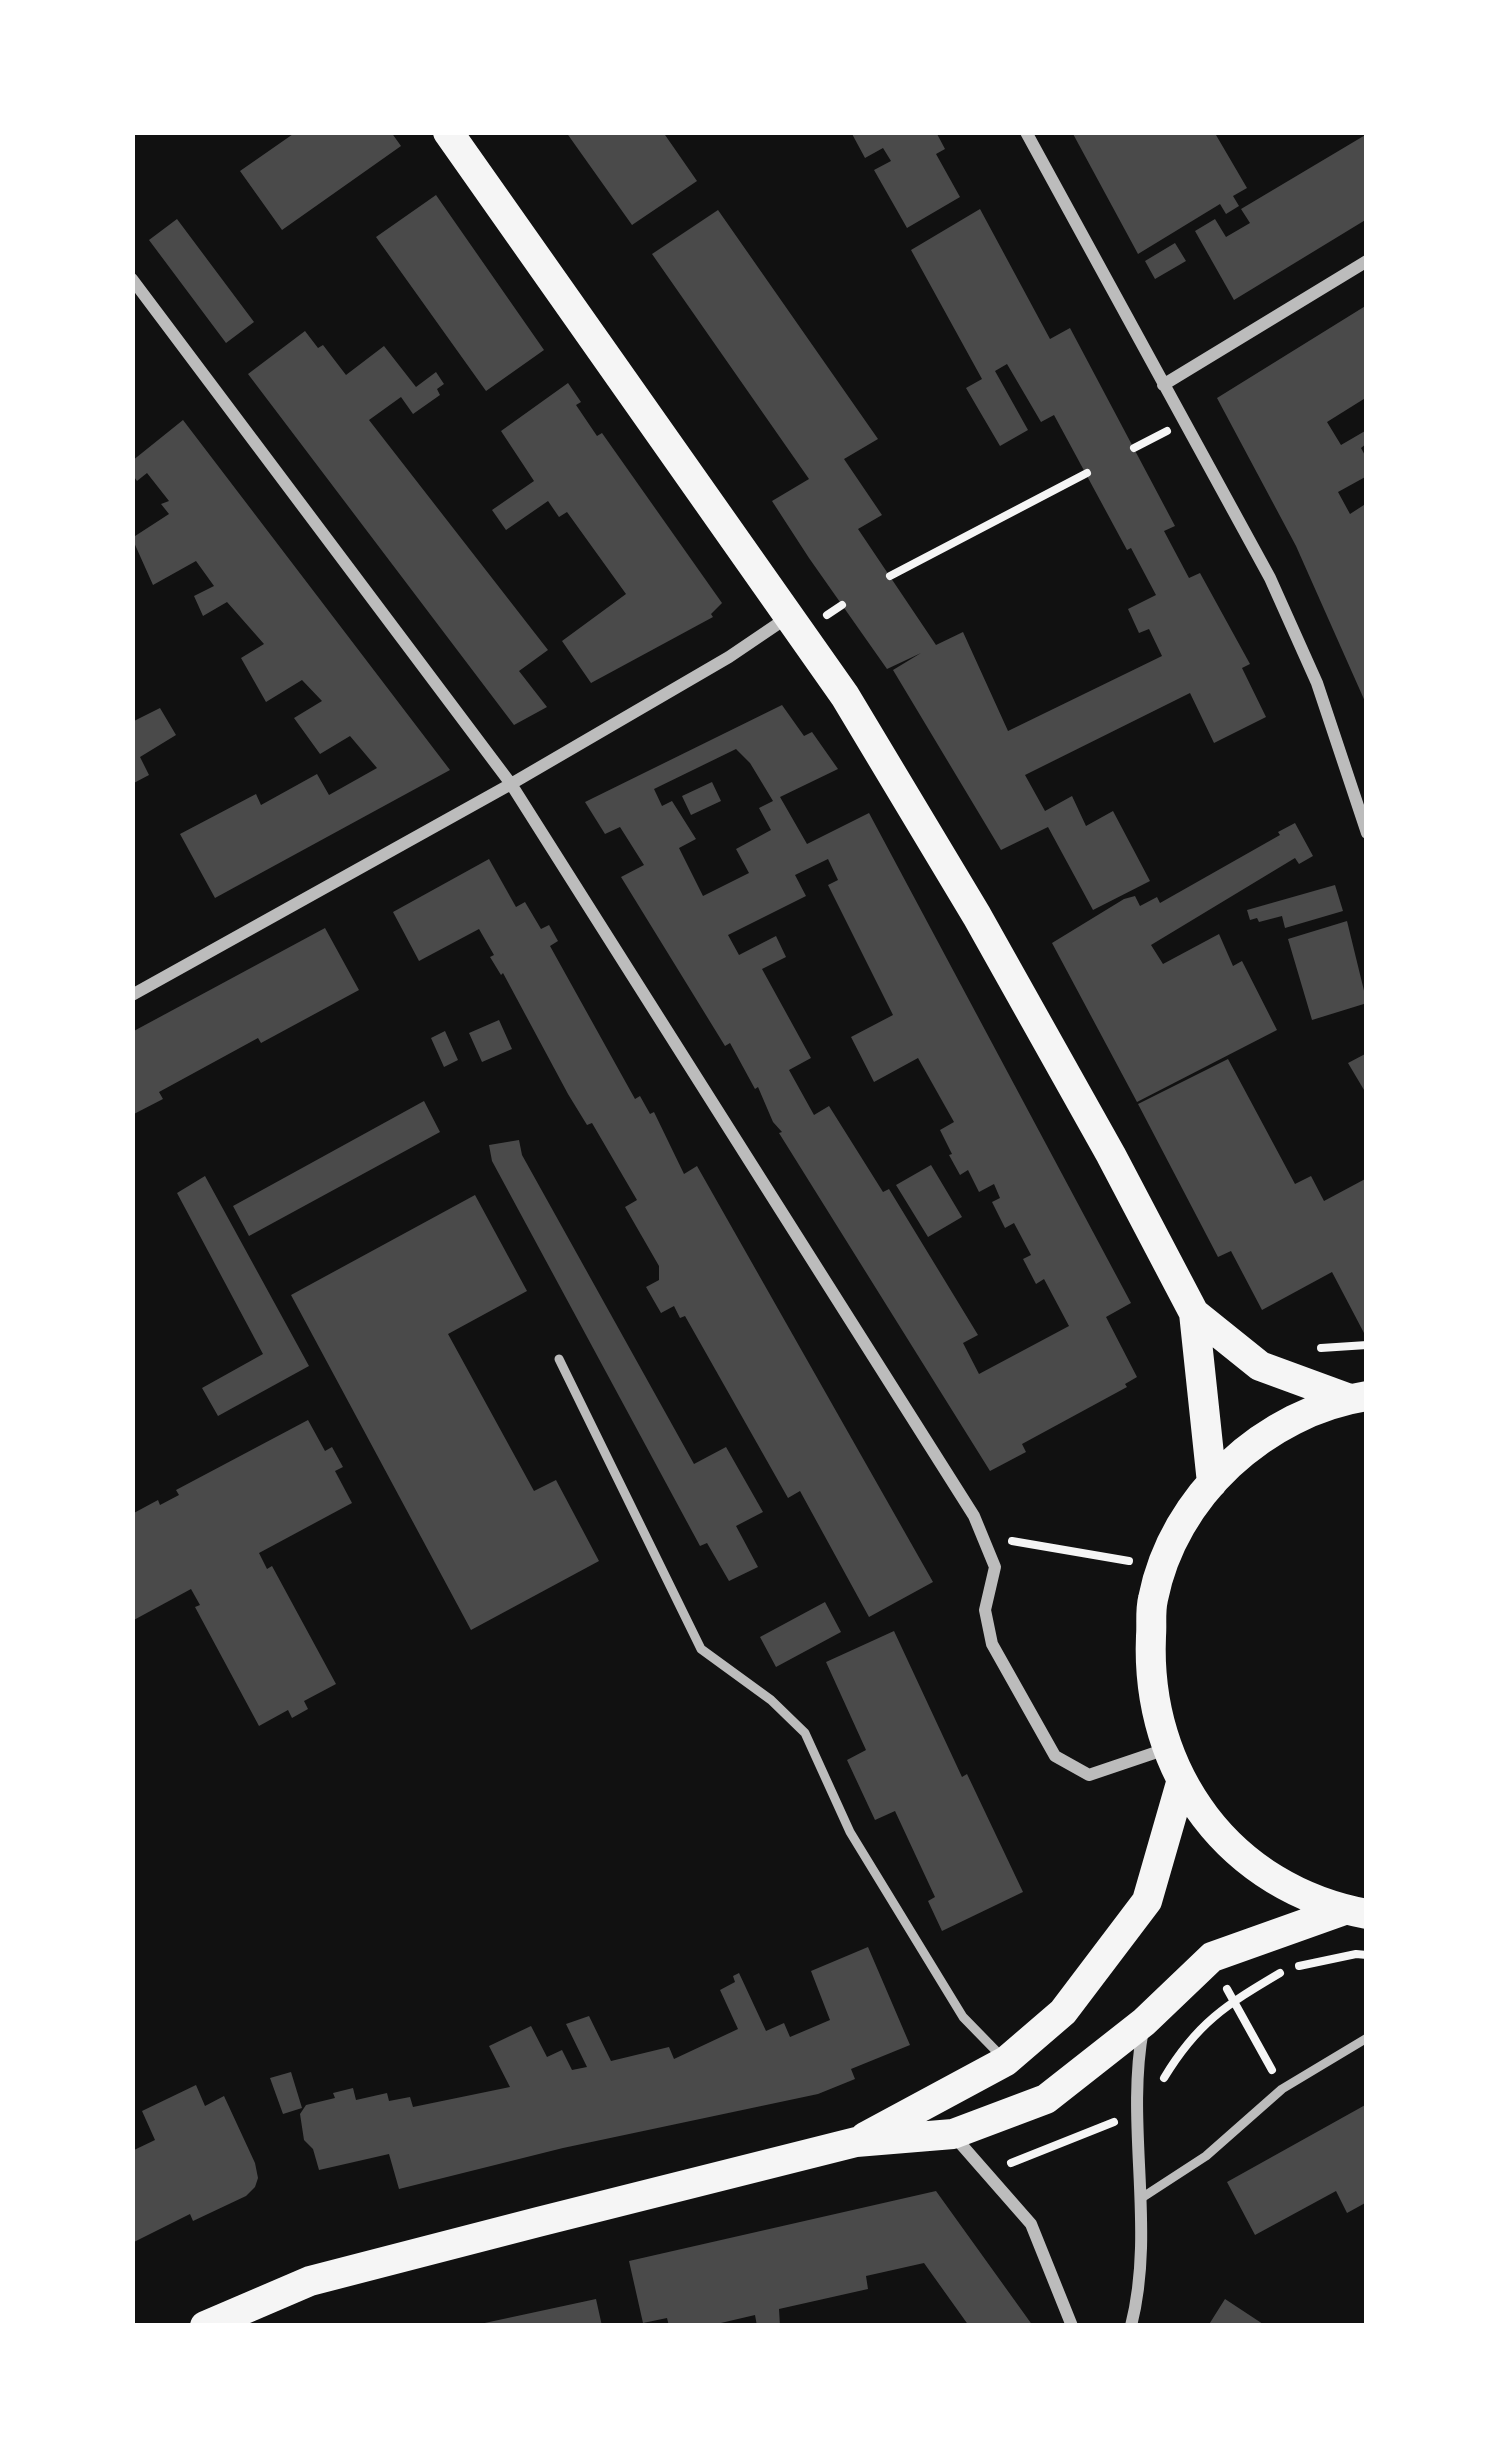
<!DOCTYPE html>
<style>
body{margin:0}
#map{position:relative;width:1499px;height:2458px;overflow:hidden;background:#111;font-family:"Alegreya Sans",sans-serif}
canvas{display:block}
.frame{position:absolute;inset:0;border:135px solid #fff;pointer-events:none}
</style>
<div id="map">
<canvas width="1499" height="2458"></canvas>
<div class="frame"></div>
</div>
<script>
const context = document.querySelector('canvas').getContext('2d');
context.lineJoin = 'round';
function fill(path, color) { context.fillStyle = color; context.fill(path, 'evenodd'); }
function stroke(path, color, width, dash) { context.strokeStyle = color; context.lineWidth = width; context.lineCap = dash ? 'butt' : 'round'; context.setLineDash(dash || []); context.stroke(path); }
const building = new Path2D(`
 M296 132H391L401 146 282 230 240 171Z
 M566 132H663L697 181 632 225Z
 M851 132H936L945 149 936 154 960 197 907 228 874 170 891 161 883 148 865 158Z
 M1072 132H1221L1216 135 1247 188 1233 196 1239 206 1226 214 1220 204 1138 254Z
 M1367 134V219L1234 300 1195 231 1215 219 1226 237 1250 223 1241 209Z
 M436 195 544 350 486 391 376 237Z
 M980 209 1050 339 1070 328 1175 526 1164 531 1189 578 1200 573 1250 664 1242 668 1266 717 1214 743 1190 693 1025 775 1045 811 1072 796 1086 826 1113 811 1150 881 1093 910 1048 827 1001 850 893 670 921 653 887 669 809 558 772 501 809 479 652 254 718 210 878 439 844 459 882 515 858 529 936 645 963 632 1008 731 1162 656 1149 629 1139 633 1128 609 1156 595 1131 548 1127 550 1054 415 1041 422 1007 364 995 371 1028 430 1000 446 966 388 982 379 911 250Z
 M177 219 254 322 226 343 149 240Z
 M1175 243 1186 261 1155 279 1145 261Z
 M1367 305V397L1327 422 1341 445 1365 431 1367 434V443L1361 448 1367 459V476L1338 492 1350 514 1367 503V706L1296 546 1217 398Z
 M305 331 318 348 323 345 346 375 384 346 416 387 436 372 444 384 437 389 440 395 413 414 401 397 369 420 548 650 519 671 547 707 514 725 248 374Z
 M568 383 581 402 576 405 597 436 602 433 722 603 711 614 713 617 591 683 562 641 626 594 567 512 559 517 548 501 506 530 492 510 534 481 501 431Z
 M183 420 450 770 215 898 180 834 256 794 261 805 317 774 329 795 377 768 350 736 320 754 294 718 322 701 302 680 266 702 241 658 264 644 227 602 203 616 194 596 214 586 196 561 153 585 132 538 169 514 161 504 169 501 147 473 137 481 132 474V461Z
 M782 705 804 736 812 732 838 769 780 797 807 844 869 813 1131 1303 1106 1317 1137 1377 1125 1384 1127 1387 1022 1444 1026 1452 990 1471 779 1133 782 1132 773 1122 758 1087 755 1089 730 1043 725 1046 621 877 644 865 620 827 605 834 585 802ZM736 749 750 763 773 801 759 808 771 830 736 849 749 873 703 896 679 848 696 839 672 801 662 806 654 789ZM828 859 838 880 828 885 893 1015 851 1037 874 1082 918 1058 954 1122 940 1130 952 1154 949 1155 960 1175 968 1170 979 1192 994 1184 1000 1198 992 1202 1005 1228 1014 1223 1031 1255 1023 1259 1036 1284 1044 1279 1069 1326 979 1374 963 1343 978 1335 889 1189 883 1192 829 1106 814 1115 789 1070 811 1058 762 969 786 957 776 936 739 955 728 935 806 896 795 875Z
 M160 708 176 735 140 757 149 775 132 784V722Z
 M712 782 721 801 691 815 682 796Z
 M1295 823 1313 856 1299 864 1295 858 1151 945 1163 964 1219 934 1233 966 1242 961 1277 1030 1137 1102 1052 943 1124 899 1135 896 1140 906 1157 897 1160 903 1280 835 1278 832Z
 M489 859 516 907 525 902 541 929 549 925 558 941 550 946 635 1099 640 1096 650 1114 654 1112 684 1174 697 1166 933 1582 869 1617 800 1491 788 1498 685 1316 680 1318 674 1306 661 1313 646 1287 659 1280V1266L625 1207 637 1200 592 1123 587 1125 568 1094 503 973 501 975 490 957 494 955 479 929 419 961 393 912Z
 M1335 885 1343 911 1285 928 1282 916 1259 922 1257 918 1250 920 1247 910Z
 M1347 921 1367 1003 1312 1020 1288 939Z
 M325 928 359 990 261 1043 258 1038 159 1092 163 1099 132 1115V1032Z
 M499 1020 512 1049 482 1062 469 1033Z
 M445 1031 458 1060 444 1067 431 1038Z
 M1367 1053V1095L1348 1063Z
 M1228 1059 1295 1184 1311 1176 1324 1201 1367 1178V1331L1364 1333 1332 1272 1262 1310 1231 1251 1218 1257 1138 1104Z
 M424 1101 440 1132 249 1236 233 1206Z
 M519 1140 522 1155 694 1464 726 1447 763 1512 736 1526 758 1567 729 1581 707 1543 700 1546 492 1161 489 1145Z
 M931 1165 962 1217 928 1237 896 1185Z
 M205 1176 309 1366 218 1416 202 1388 263 1354 177 1193Z
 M475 1195 527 1291 448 1334 534 1491 556 1480 599 1561 471 1630 291 1295Z
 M308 1420 325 1451 332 1447 343 1467 335 1471 352 1503 259 1553 267 1569 272 1566 336 1684 304 1701 308 1709 292 1718 288 1710 259 1726 195 1607 200 1605 191 1589 132 1621V1514L158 1500 160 1505 179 1495 176 1490Z
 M825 1602 841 1632 776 1667 760 1637Z
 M894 1631 962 1777 967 1774 1023 1892 942 1931 928 1901 935 1897 895 1811 875 1820 847 1760 866 1750 826 1662Z
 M868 1947 910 2045 851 2069 855 2079 818 2094 563 2148 399 2189 389 2154 319 2170 313 2149 304 2140 300 2114 306 2105 335 2098 333 2093 353 2088 356 2100 387 2093 389 2101 410 2097 413 2107 510 2087 489 2046 531 2026 547 2057 562 2050 572 2070 587 2067 566 2024 589 2016 611 2061 669 2047 674 2059 738 2029 720 1990 735 1982 733 1976 739 1973 766 2031 784 2023 790 2037 830 2020 811 1971Z
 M291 2072 302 2108 283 2114 270 2078Z
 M196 2085 205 2106 224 2096 255 2163 258 2178 255 2187 246 2196 193 2221 190 2214 132 2243V2151L155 2140 142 2111Z
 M1367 2104V2202L1347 2213 1336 2191 1255 2235 1227 2182Z
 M936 2191 1033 2326H969L924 2263 866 2276 868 2289 779 2309 780 2326H757L755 2315 708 2326H669L667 2318 643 2323 629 2261Z
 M596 2299 602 2326H480V2324Z
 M1225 2299 1266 2326H1208Z`);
const path = new Path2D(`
 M1134 448 1167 431
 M890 576 1087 473
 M827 615 842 605
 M1321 1348 1367 1345
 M1012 1541 1129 1561
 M1299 1966 1356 1954 1367 1955
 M1227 1989 1272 2070
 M1164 2078C1197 2023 1226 2005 1280 1973
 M1011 2163 1114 2122`);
const service = new Path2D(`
 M559 1359 701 1649 771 1700 805 1733 850 1832 963 2017 1002 2057
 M1143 2197 1206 2156 1282 2089 1367 2038`);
const minor = new Path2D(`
 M1026 132 1270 578 1317 683 1367 833
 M132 279 511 784 974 1516 995 1567 985 1610 992 1644 1055 1756 1089 1775 1166 1749
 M1163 385 1367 261
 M132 995 511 784 729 657 788 617
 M953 2135 1031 2224 1072 2326
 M1131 2326C1156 2228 1125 2127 1143 2029`);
const primary = new Path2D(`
 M448 132 845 696 977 916 1111 1155 1194 1313 1212 1483
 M1194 1313 1260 1366 1350 1399
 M1367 1396C1265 1412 1173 1496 1153 1599 1150 1611 1152 1624 1151 1636 1145 1773 1230 1889 1367 1914
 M865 2137 1006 2061 1063 2012 1147 1901 1181 1783
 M205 2326 310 2281 538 2222 856 2142 953 2134 1046 2099 1144 2022 1212 1957 1344 1910`);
fill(building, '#4a4a4a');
stroke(path, '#f5f5f5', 8);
stroke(service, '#bcbcbc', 9);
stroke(minor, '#bcbcbc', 12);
stroke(primary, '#f5f5f5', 30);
</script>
